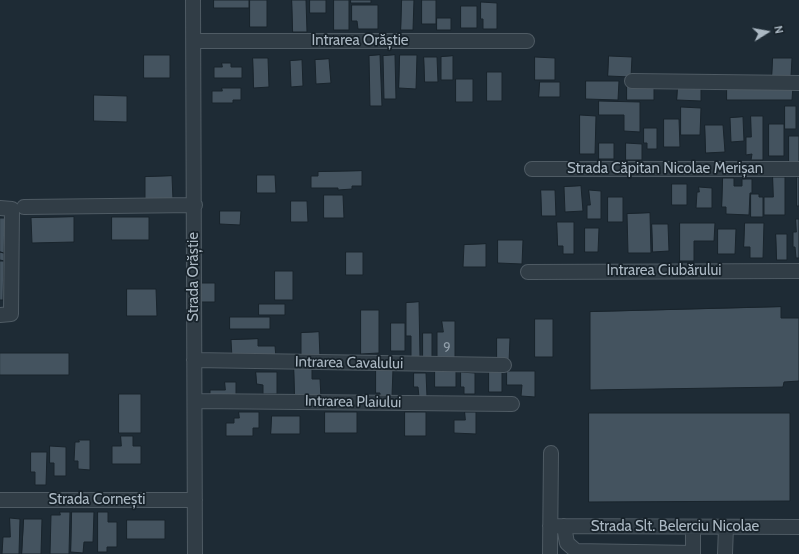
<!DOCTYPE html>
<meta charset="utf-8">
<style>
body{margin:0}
#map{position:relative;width:799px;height:554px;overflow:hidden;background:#1e2b35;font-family:Cabin,sans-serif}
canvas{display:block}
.north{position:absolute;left:747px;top:12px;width:40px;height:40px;-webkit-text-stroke:3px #17222a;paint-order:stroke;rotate:79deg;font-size:11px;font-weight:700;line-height:16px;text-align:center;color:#abb8c3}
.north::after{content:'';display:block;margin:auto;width:14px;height:18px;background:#abb8c3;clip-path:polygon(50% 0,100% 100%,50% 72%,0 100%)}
</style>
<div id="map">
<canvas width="799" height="554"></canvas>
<div class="north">N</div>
</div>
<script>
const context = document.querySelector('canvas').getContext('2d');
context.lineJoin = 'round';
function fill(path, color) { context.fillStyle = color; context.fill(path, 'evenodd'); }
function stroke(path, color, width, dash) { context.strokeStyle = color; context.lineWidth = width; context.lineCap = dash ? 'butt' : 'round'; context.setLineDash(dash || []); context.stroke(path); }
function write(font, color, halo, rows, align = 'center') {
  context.font = font + ' Cabin,sans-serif'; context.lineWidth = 3.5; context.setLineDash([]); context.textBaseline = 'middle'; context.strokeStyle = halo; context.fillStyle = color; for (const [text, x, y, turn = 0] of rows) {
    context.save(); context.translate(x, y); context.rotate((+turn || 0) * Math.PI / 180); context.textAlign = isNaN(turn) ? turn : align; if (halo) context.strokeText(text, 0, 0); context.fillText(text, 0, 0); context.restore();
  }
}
const building = new Path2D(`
 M214 0H249V8H214Z
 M250 0H267V27H250Z
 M292 0H306L307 32H293Z
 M310 0H326V13H310Z
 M334 0H349V30H334Z
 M351 0H371V3H351Z
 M402 0H414L413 30H401Z
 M422 0H436V24H422Z
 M481 2 497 3V29H483V19H481Z
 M352 5H378V29H358L357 21H352Z
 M461 6H477V28H461Z
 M437 18H451V30H437Z
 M144 55H170V78H144Z
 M380 55 382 106H370L369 56Z
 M395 55 396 99H384L383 56Z
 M400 55H417L416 89 399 88Z
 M453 56V80H441V57Z
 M609 56 632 57 631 77 608 76Z
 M424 57H437L438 82H425Z
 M535 57 555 58V80H535Z
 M253 58H268L269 87 254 88Z
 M773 58H792L791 77 772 76Z
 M329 59 331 83 316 84 315 60Z
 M302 60 303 86 291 87 290 61Z
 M222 63H231V67H242V78H214V67H222Z
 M487 72H502V101H487Z
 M456 79H473V102H456Z
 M586 81H619L618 100 586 99Z
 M540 82H560V97H539Z
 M627 85H654V100H627Z
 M678 85 701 86V101L677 100Z
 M727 86H793L792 100H727Z
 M222 88H241V100H233V103H212V91H222Z
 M94 95 127 96V122L94 121Z
 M599 101 640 102V132L624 131V115H599Z
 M785 106H796V129H785Z
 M681 107 701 108 700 135H681Z
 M580 115 596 116 595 154H580Z
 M751 116H763V160H751L752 154 746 155V137H751Z
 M743 117 744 141 731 142 730 118Z
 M664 119H679L680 147H664Z
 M769 124H784V156H769Z
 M705 125H723L725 152 706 153Z
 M644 128H657V149H647V143H644Z
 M789 136H799V163H789Z
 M599 143H614V159H599Z
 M626 143 642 144V160H626Z
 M362 171V186H352V189L338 190V188H311V176H318V172Z
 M257 175H275L276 193H257Z
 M172 176 173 200 145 201V177Z
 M773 177H785V215H764V197H773Z
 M797 177H799V206H797Z
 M723 178H734V186H742V179H752V193H750L749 215 726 214V207H722Z
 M672 184H687V205H672Z
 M581 186 583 211 565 212 564 187Z
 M699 187 712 188V208H696L697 192H699Z
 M541 190H555L556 216H542Z
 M589 190 601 191V219H587V205H590Z
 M751 194H759V197H763V217H751Z
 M324 195H343L344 218H324Z
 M608 197H623V222H608Z
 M291 201H307L308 222H291Z
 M220 211H241L240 225 220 224Z
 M650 213 651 253H628L627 214Z
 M74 217V242L32 243 31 218Z
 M112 217H149V240H112Z
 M0 218H5L4 253 0 252Z
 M796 219H799V258H796L795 247H793V232H796Z
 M557 222H574V254H563V246H558Z
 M680 223H715L714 241H694V261H680Z
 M745 223H764L763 258H750V247H744Z
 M652 224H668L669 251 653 252Z
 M585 228H599L598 252H585Z
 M718 229H736L735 254H718Z
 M776 234H787V260H777Z
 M498 240H523L522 264 498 263Z
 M486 244V267H463L464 245Z
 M0 252 4 253V261L0 260Z
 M346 252H363V275H346Z
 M0 261H4L3 300H0Z
 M275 271H293V300H275Z
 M199 283H215V302H199Z
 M127 289H156L157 316H127Z
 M419 302 420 358H411V336H406V303Z
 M259 304H285V315H259Z
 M781 307V318H799V381L784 382 783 387 590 390V312Z
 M361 310H379V353L361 354Z
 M230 317H270V329H230Z
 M535 319H553V357H535Z
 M442 321H455V358H437V332H443Z
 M391 323H405V351H391Z
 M319 332 320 357H301V333Z
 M423 333H432V357H423Z
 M497 338H510L509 363H497Z
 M258 339V346H275L276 358H232L231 340Z
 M0 353H69V375H0Z
 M294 367H312V379H320L321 398H295Z
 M376 369H393L392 396H380V393H376Z
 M435 370H456V387H435Z
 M489 370H502V392H489Z
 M507 371H535V397L521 396 522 385H507Z
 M256 372H277V394H263V385L257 384Z
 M461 372 475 373V394H464V387H461Z
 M414 373H426L427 397H419L418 387H414Z
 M225 382H236V399H210V390H225Z
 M119 394H141V433H119Z
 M239 412H259V428H253V436H226V423H234V418H239Z
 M325 412H357V433H325Z
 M405 412H426V436H405Z
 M465 412H476V434L454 433V420H465Z
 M589 413H790V501L589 502Z
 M272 416H300V434H271Z
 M121 436H133V446H141V464H112V446H121Z
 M79 440H90V470L78 469V461H74L75 442H79Z
 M50 446 66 447V476H54V463H50Z
 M31 452H47L46 485H35V472H31Z
 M60 512H70L69 554H50L51 515H60Z
 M72 512H94L93 542H84L83 553 71 552Z
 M98 512H108V522H117V547H107V552H98Z
 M10 518 20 519 19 554H2L3 537H10Z
 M24 519H42L41 554H22Z
 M127 520H165V539H127Z`);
const minor = new Path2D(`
 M193 0 195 554
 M194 41H527
 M632 81 799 83
 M532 169H799
 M24 207 195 205
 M0 208 12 209 11 314 0 315
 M528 272 799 271
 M194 360 504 365
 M195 401 512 404
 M0 500H195
 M550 526 799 527
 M564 526 567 543 576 551 693 553
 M550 554 551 453
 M693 554V527
 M725 554 726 527`);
const numberNames = [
 ["9",447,348]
];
const streetNames = [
 ["Intrarea Orăștie",360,41],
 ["Strada Căpitan Nicolae Merișan",665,169],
 ["Intrarea Ciubărului",664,271],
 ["Strada Orăștie",194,277,-90],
 ["Intrarea Cavalului",349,363,1],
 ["Intrarea Plaiului",353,402,1],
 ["Strada Cornești",97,500],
 ["Strada Slt. Belerciu Nicolae",675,527]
];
fill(building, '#44535f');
stroke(building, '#19242c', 1);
stroke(minor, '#4f5b64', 16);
stroke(minor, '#313d46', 14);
write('13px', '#919faa', null, numberNames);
write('15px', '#abb8c3', '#17222a', streetNames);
</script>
